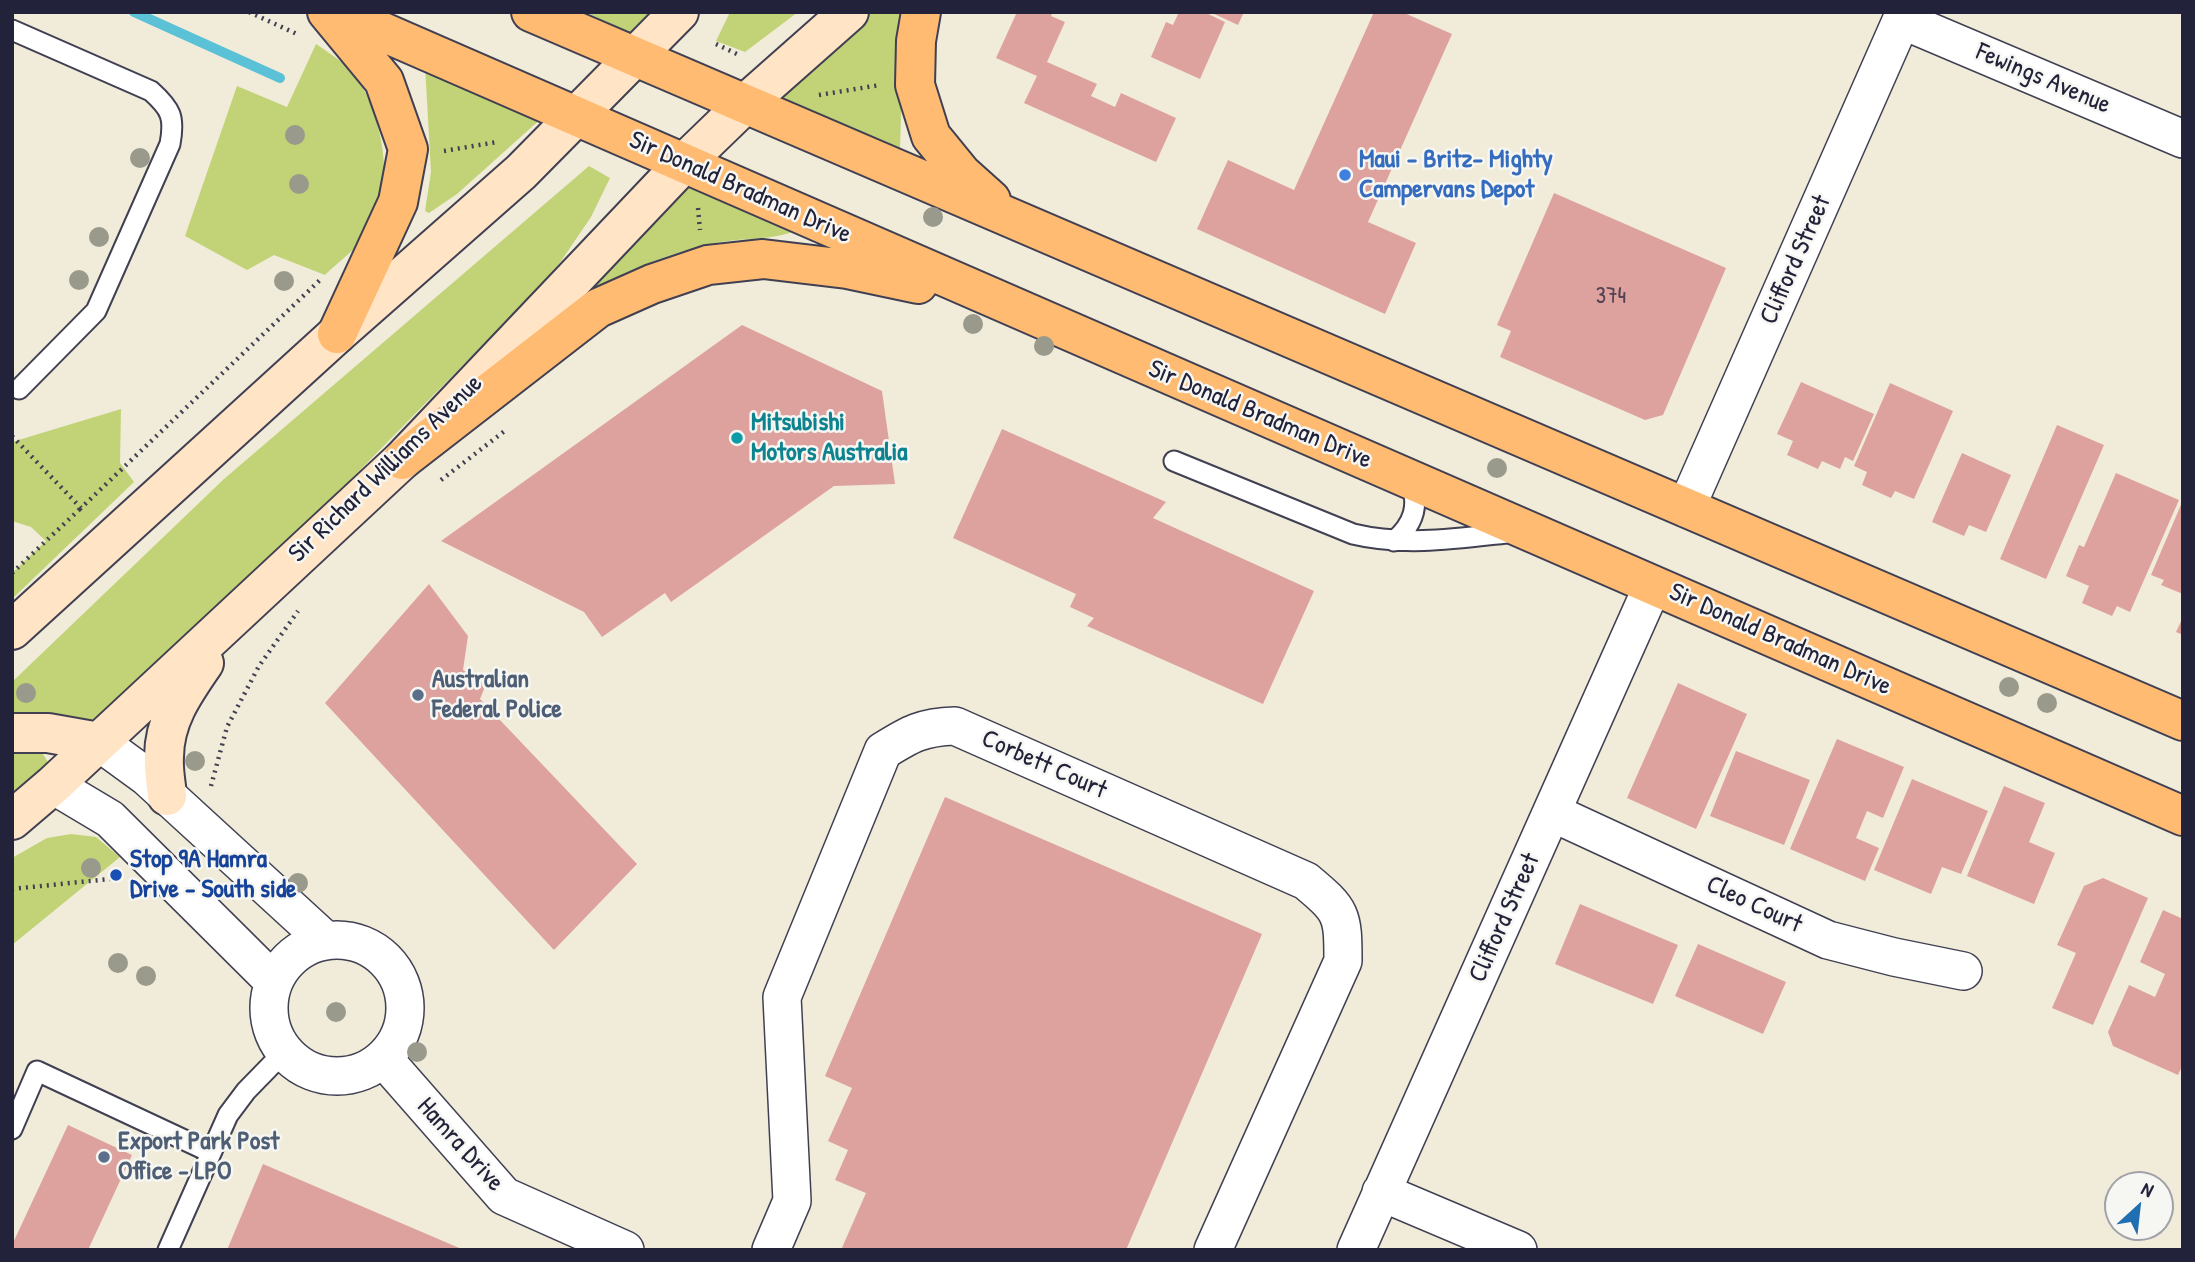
<!DOCTYPE html>
<style>
body{margin:0}
#map{position:relative;width:2195px;height:1262px;overflow:hidden;background:#f0ecd9;font-family:"Patrick Hand",sans-serif}
canvas{display:block}
.frame{position:absolute;inset:0;border:14px solid #22223b;pointer-events:none}
.north{position:absolute;left:2104px;top:1171px;width:70px;height:70px;box-sizing:border-box;background:#f6f6f2;border:2px solid #a1a1a9;border-radius:50%;rotate:27deg;font-size:19px;font-weight:700;line-height:28px;text-align:center;color:#22223b}
.north::after{content:'';display:block;margin:auto;width:24px;height:32px;background:#1f6fb2;clip-path:polygon(50% 0,100% 100%,50% 72%,0 100%)}
</style>
<div id="map">
<canvas width="2195" height="1262"></canvas>
<div class="frame"></div>
<div class="north">N</div>
</div>
<script>
const context = document.querySelector('canvas').getContext('2d');
context.lineJoin = 'round';
function fill(path, color) { context.fillStyle = color; context.fill(path, 'evenodd'); }
function stroke(path, color, width, dash) { context.strokeStyle = color; context.lineWidth = width; context.lineCap = dash ? 'butt' : 'round'; context.setLineDash(dash || []); context.stroke(path); }
function write(font, color, halo, rows, align = 'center') {
  context.font = font + ' "Patrick Hand",sans-serif'; context.lineWidth = 5; context.setLineDash([]); context.textBaseline = 'middle'; context.strokeStyle = halo; context.fillStyle = color; for (const [text, x, y, turn = 0] of rows) {
    context.save(); context.translate(x, y); context.rotate((+turn || 0) * Math.PI / 180); context.textAlign = isNaN(turn) ? turn : align; if (halo) context.strokeText(text, 0, 0); context.fillText(text, 0, 0); context.restore();
  }
}
const green = new Path2D(`
 M665 12 634 36 588 13 589 12Z
 M730 12H798L745 52 716 41Z
 M869 12H904L900 150 785 102 783 93Z
 M316 44C334 56 353 68 363 88 385 130 395 192 367 233 357 249 338 262 325 275L274 255 247 270 185 236 237 86 287 107Z
 M425 65 544 116 457 194 429 213 425 211 431 172Z
 M589 166 610 178 591 217 559 264 511 316 314 517 95 727 12 721V682L224 479Z
 M697 182 795 231C772 240 745 238 721 242 681 250 633 266 599 288 580 301 562 316 543 331L665 206Z
 M121 409 120 463 134 482 12 599V573L46 541 31 527 12 521V442Z
 M41 751 53 770 12 800V752Z
 M71 834 96 837 120 857 12 945V858L47 838Z`);
const stream = new Path2D(`
 M134 12 280 78`);
const building = new Path2D(`
 M1017 12H1053L1051 16 1065 22 1047 62 1097 84 1091 96 1115 107 1121 93 1176 118 1156 162 1024 103 1037 76 996 58Z
 M1179 12H1204L1225 22 1200 79 1151 57 1166 22 1173 25Z
 M1210 12H1244L1238 25Z
 M1374 12H1402L1452 34 1368 222 1416 243 1385 314 1197 229 1228 160 1294 190Z
 M1554 193 1726 268 1663 415 1645 420 1500 357 1511 331 1497 325Z
 M742 325 882 391 895 484 834 486 671 602 665 593 602 637 584 612 441 541Z
 M1801 382 1874 414 1853 461 1845 457 1840 469 1822 461 1818 469 1787 455 1793 441 1777 434Z
 M1890 383 1953 411 1914 499 1895 491 1891 498 1862 485 1867 472 1854 466Z
 M2057 425 2104 445 2046 579 2000 559Z
 M1002 429 1166 502 1153 518 1314 591 1263 704 1087 626 1094 618 1070 607 1076 594 953 538Z
 M1962 453 2011 475 1986 532 1969 525 1964 536 1932 522Z
 M2116 473 2179 500 2130 612 2117 606 2112 616 2082 603 2089 586 2066 576 2079 545 2084 547Z
 M2183 500V594L2161 585 2164 580 2151 575Z
 M429 584 468 636 463 670 486 684 480 699 637 864 554 950 325 703Z
 M2183 617V635L2176 632Z
 M1678 683 1747 714 1696 829 1627 798Z
 M1837 739 1904 767 1883 818 1867 811 1856 838 1879 848 1865 881 1790 849Z
 M1736 751 1810 780 1784 845 1710 816Z
 M1912 779 1988 811 1961 874 1942 867 1931 894 1874 870Z
 M2004 786 2045 803 2029 842 2055 853 2034 904 1967 876Z
 M945 797 1262 934 1126 1250H841L866 1193 835 1180 848 1150 828 1141 852 1088 825 1076Z
 M2103 878 2148 898 2093 1025 2052 1008 2076 953 2057 945 2084 886Z
 M1580 904 1678 945 1653 1004 1555 964Z
 M2163 910 2183 919V1064L2178 1075 2113 1046 2108 1032 2129 985 2155 997 2165 974 2140 962Z
 M1698 944 1786 982 1763 1034 1675 996Z
 M68 1125 132 1155 88 1250H12V1245Z
 M263 1164 464 1250H227Z`);
const path = new Path2D(`
 M249 12 299 35
 M716 44 739 55
 M819 95 880 85
 M444 151 497 142
 M698 208 700 230
 M12 436 81 508 320 280
 M441 480 506 430
 M12 573 81 508
 M211 786 227 727 259 666 298 611
 M12 889 119 878`);
const lane = new Path2D(`
 M12 30 151 91C171 109 175 117 170 144L96 311 19 389
 M1174 461 1353 534C1407 547 1460 538 1515 532
 M1394 541C1414 524 1420 505 1410 480
 M12 1129 37 1071 210 1152
 M168 1250 228 1115 246 1091 285 1051`);
const street = new Path2D(`
 M1902 20 2183 139
 M1686 508 1905 12
 M99 742 147 777 326 941
 M53 785 110 819 274 982
 M1553 813 1828 940 1894 957 1963 971
 M269 1008a68 68 0 1 1 136 0a68 68 0 1 1-136 0Z
 M383 1058 504 1196 625 1250
 M1381 1192 1518 1250
 M771 1250 792 1201 782 997 883 751C910 734 922 727 955 726L1306 881C1342 911 1343 914 1343 961L1213 1250
 M1356 1250 1653 585`);
const secondary = new Path2D(`
 M12 630 337 334 521 172 679 12
 M12 733H48L99 742
 M167 796C166 783 163 770 164 757 164 720 184 692 204 663
 M12 820 53 785 402 460 683 164 745 104 849 12`);
const primary = new Path2D(`
 M327 12 384 81 408 149 398 202 337 334
 M337 12 2183 816
 M531 12 2183 721
 M921 12 916 41 915 85 931 136 962 174 991 200
 M402 460 598 308 652 284 708 265 763 259 847 269 918 284`);
const trees = [
 [295,135],
 [140,158],
 [299,184],
 [933,217],
 [99,237],
 [79,280],
 [284,281],
 [973,324],
 [1044,346],
 [1497,468],
 [2009,687],
 [26,693],
 [2047,703],
 [195,761],
 [91,868],
 [298,883],
 [118,963],
 [146,976],
 [336,1012],
 [417,1052]
];
const markers = [
 [1345,175,7,"#3f7fe0"],
 [737,438,7,"#0f9aa8"],
 [418,695,7,"#5c6f8a"],
 [116,875,7,"#1a4fb4"],
 [104,1157,7,"#5c6f8a"]
];
const numberNames = [
 ["374",1611,297]
];
const streetNames = [
 ["Fewings Avenue",2043,79,23],
 ["Sir Donald Bradman Drive",740,188,24],
 ["Clifford Street",1796,260,-66],
 ["Sir Donald Bradman Drive",1260,415,23],
 ["Sir Richard Williams Avenue",386,469,-44],
 ["Sir Donald Bradman Drive",1780,640,24],
 ["Corbett Court",1044,765,24],
 ["Cleo Court",1754,905,25],
 ["Clifford Street",1505,918,-66],
 ["Hamra Drive",460,1145,48]
];
const shopNames = [
 ["Maui - Britz- Mighty",1359,160],
 ["Campervans Depot",1359,190]
];
const cultureNames = [
 ["Mitsubishi",751,423],
 ["Motors Australia",751,453]
];
const serviceNames = [
 ["Australian",432,680],
 ["Federal Police",432,710],
 ["Export Park Post",118,1142],
 ["Office - LPO",118,1172]
];
const transitNames = [
 ["Stop 9A Hamra",130,860],
 ["Drive - South side",130,890]
];
fill(green, '#c1d376');
stroke(stream, '#5ac1d7', 10);
fill(building, '#dea29e');
stroke(lane, '#414053', 23);
stroke(street, '#414053', 40);
stroke(secondary, '#414053', 42);
stroke(primary, '#414053', 42);
stroke(path, '#414053', 4.5, [2, 5]);
stroke(lane, '#fff', 19);
stroke(street, '#fff', 37);
stroke(secondary, '#ffe4c6', 38);
stroke(primary, '#ffbb71', 38);
context.fillStyle = '#999a8c';
for (const [x, y] of trees) { context.beginPath(); context.arc(x, y, 10, 0, 2 * Math.PI); context.fill(); }
for (const [x, y, r, color] of markers) { const dot = new Path2D(); dot.arc(x, y, r, 0, 2 * Math.PI); context.fillStyle = color; context.fill(dot); stroke(dot, '#f6f6f2', 2.5); }
write('23px', '#514254', null, numberNames);
write('26px', '#22223b', '#f6f6f2', streetNames);
write('bold 26px', '#366cbe', '#f6f6f2', shopNames, 'left');
write('bold 26px', '#0d838f', '#f6f6f2', cultureNames, 'left');
write('bold 26px', '#4e5e75', '#f6f6f2', serviceNames, 'left');
write('bold 26px', '#164399', '#f6f6f2', transitNames, 'left');
</script>
